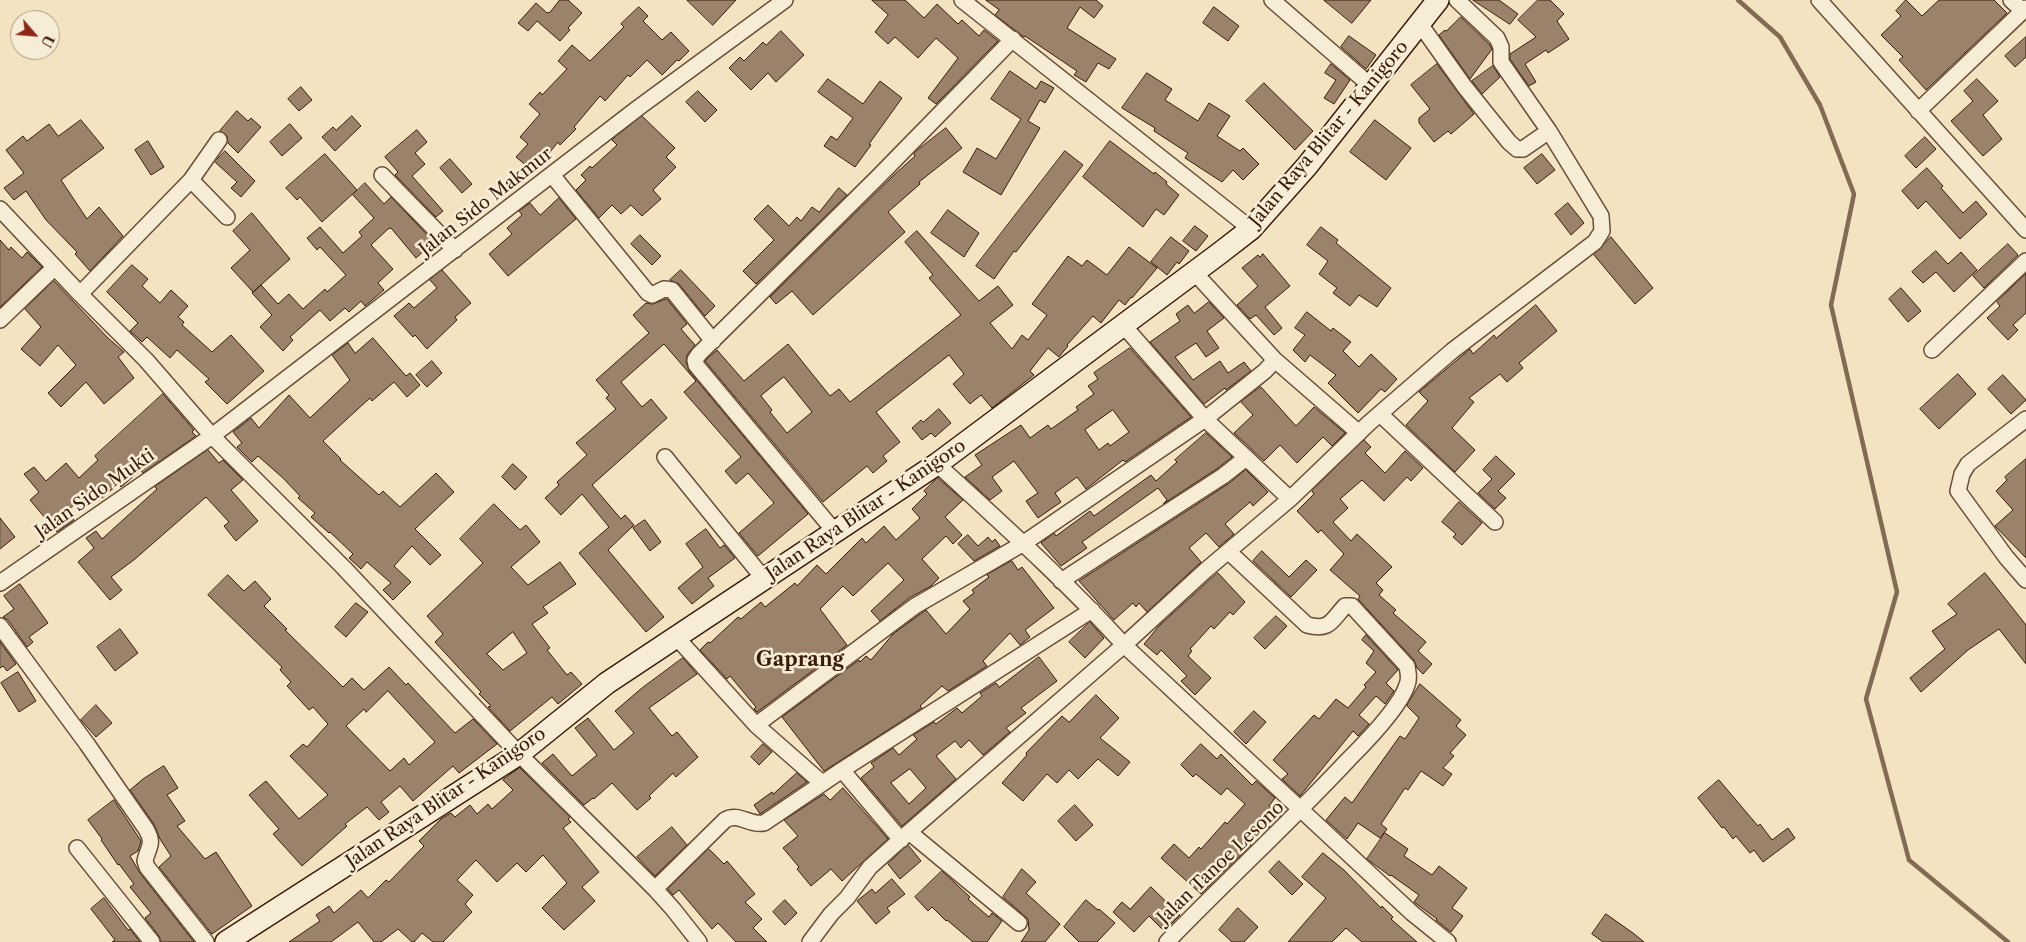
<!DOCTYPE html>
<style>
body{margin:0}
#map{position:relative;width:2026px;height:942px;overflow:hidden;background:#f3e3c1;font-family:"Libre Caslon Text",serif}
canvas{display:block}
.north{position:absolute;left:10px;top:10px;width:50px;height:50px;box-sizing:border-box;background:#f7edd7;border:1px solid #ab9985;border-radius:50%;rotate:117deg;font-size:14px;font-weight:700;line-height:20px;text-align:center;color:#3a1c0b}
.north::after{content:'';display:block;margin:auto;width:18px;height:22px;background:#8f2418;clip-path:polygon(50% 0,100% 100%,50% 72%,0 100%)}
</style>
<div id="map">
<canvas width="2026" height="942"></canvas>
<div class="north">U</div>
</div>
<script>
const context = document.querySelector('canvas').getContext('2d');
context.lineJoin = 'round';
function stroke(path, color, width, dash) { context.strokeStyle = color; context.lineWidth = width; context.lineCap = dash ? 'butt' : 'round'; context.setLineDash(dash || []); context.stroke(path); }
function fill(path, color) { context.fillStyle = color; context.fill(path, 'evenodd'); }
function write(font, color, halo, rows, align = 'center') {
  context.font = font + ' "Libre Caslon Text",serif'; context.lineWidth = 5; context.setLineDash([]); context.textBaseline = 'middle'; context.strokeStyle = halo; context.fillStyle = color; for (const [text, x, y, turn = 0] of rows) {
    context.save(); context.translate(x, y); context.rotate((+turn || 0) * Math.PI / 180); context.textAlign = isNaN(turn) ? turn : align; if (halo) context.strokeText(text, 0, 0); context.fillText(text, 0, 0); context.restore();
  }
}
const stream = new Path2D(`
 M1738 0 1780 37 1820 105 1854 194 1831 305 1897 592 1866 699 1909 860 2008 942`);
const building = new Path2D(`
 M560 0H568L582 13 568 28 570 30 560 41 537 21 528 31 518 23 536 3 547 13 550 12Z
 M687 0H736L713 25Z
 M872 0H905L924 18 937 4 958 24 962 20 979 36 984 30 998 41 936 104 928 98 958 58 936 38 918 58 895 37 888 44 875 32 888 15Z
 M986 0H1096L1103 6 1094 18 1080 7 1067 28 1116 59 1109 69 1098 63 1086 82 1074 75 1077 71 1025 36 1024 37 995 15 999 10Z
 M1324 0H1371L1352 23Z
 M1473 0H1499L1518 14 1510 24Z
 M1538 0H1550L1564 14 1557 21 1569 39 1548 53 1546 50 1525 64 1536 82 1529 86 1510 59V54L1536 37 1518 20Z
 M1906 0 1922 16 1939 0H1994L2007 13 1926 90 1899 60 1903 57 1881 35 1901 16 1896 11Z
 M639 7 648 16 643 21 662 40 671 32 689 51 679 61 677 60 662 75 647 60 630 77 628 75 605 101 600 96 574 127 576 129 560 145 558 142 534 172 516 157 528 144 520 137 540 114 529 104 540 92 542 95 567 69 558 61 572 45 590 61 624 27 621 24Z
 M1214 7 1239 26 1228 41 1203 23Z
 M1461 17 1489 44 1492 49 1470 79 1439 35 1445 30 1446 31Z
 M781 31 804 55 776 82 768 73 751 90 729 68 740 57 744 61 763 42 766 45Z
 M1349 36 1376 55 1366 69 1341 47Z
 M2026 37V57L2015 67 2005 56Z
 M1331 64 1350 80 1334 104 1324 98 1336 80 1325 73Z
 M1437 64 1474 114 1451 134 1448 131 1434 142 1419 123V118L1430 109 1411 85Z
 M1493 66 1500 77 1482 94 1472 81Z
 M1010 71 1036 89 1041 81 1054 88 1045 103 1040 100 1028 121 1040 128 1001 195 963 172 977 148 996 159 1021 119 991 99Z
 M1147 73 1172 89 1165 100 1198 121 1209 103 1230 116 1217 136 1240 151 1243 148 1259 164 1243 180 1233 170 1222 182 1185 158 1188 153 1154 131 1155 128 1122 108Z
 M828 79 863 104 880 81 902 98 869 144 871 145 855 167 824 146 831 136 837 140 853 118 818 92Z
 M1977 79 1998 101 1983 115 2002 139 1983 156 1951 121 1973 101 1964 91Z
 M1264 83 1313 131 1295 150 1246 101Z
 M301 87 312 100 299 111 288 99Z
 M698 91 717 110 705 122 686 102Z
 M237 111 248 121 251 118 261 127 238 153 228 143 227 136 220 131Z
 M352 116 361 126 335 151 322 137 333 127 336 130Z
 M642 116 675 148 666 157 676 167 653 190 661 199 642 216 631 205 621 214 612 205 599 218 576 190 586 180 581 175 590 166 592 168 617 145 612 140Z
 M81 120 104 148 61 180 87 219 99 207 123 236 90 271 75 254 77 252 46 220 26 191 14 200 4 188 24 173 6 150 23 136 27 141 49 124 58 136Z
 M1375 120 1411 148 1386 180 1350 152Z
 M290 124 302 138 282 156 270 142Z
 M946 128 962 148 919 182 920 184 888 212 905 232 813 315 792 291 776 304 770 297 894 175 915 156 914 154 915 152Z
 M417 130 427 142 415 153 425 164 412 176 443 211 436 217 395 175 398 172 385 157Z
 M1925 137 1936 149 1916 168 1905 156Z
 M148 141 164 167 151 175 135 150Z
 M1110 141 1154 174 1155 172 1167 182 1166 184 1179 195 1164 215 1156 209 1143 227 1083 177Z
 M225 151 255 181 241 197 231 188 237 182 215 162Z
 M1065 151 1083 165 1016 252 1014 251 994 279 976 266Z
 M325 154 357 190 322 222 300 197 297 200 286 188Z
 M1542 154 1555 170 1537 184 1524 168Z
 M450 159 472 184 462 193 440 168Z
 M1927 168 1943 186 1941 188 1963 213 1976 201 1987 214 1960 239 1926 201 1918 209 1902 191Z
 M365 183 384 204 391 197 434 242 416 258 391 228 388 229 371 245 393 269 378 283 384 290 365 306 361 301 349 312 345 308 330 321 320 310 290 337 293 340 283 351 260 327 272 315 252 293 261 285 278 304 289 294 303 309 325 289 327 292 346 275 320 247 317 250 307 238 320 227 343 253 362 236 359 232 374 218 353 195Z
 M839 188 847 195 756 284 743 271 774 240 754 219 768 205 789 226 797 217 801 221 812 207 819 212Z
 M559 198 576 219 508 276 489 254 512 234 507 228 522 215 519 211 530 203 540 215Z
 M1568 203 1584 223 1571 235 1555 214Z
 M948 210 979 233 964 257 931 233Z
 M252 213 290 259 253 292 231 268 250 250 233 231Z
 M1195 226 1208 236 1196 251 1183 241Z
 M1321 227 1338 240 1336 243 1391 288 1377 307 1359 295 1350 306 1333 293 1337 288 1319 274 1328 261 1307 245Z
 M917 231 979 301 998 286 1013 305 990 323 1012 349 1022 335 1028 340 1047 315 1032 304 1068 256 1082 266 1087 260 1107 275 1129 247 1157 268 1132 298 1131 297 1125 305 1119 300 1101 323 1093 316 1067 345 1068 346 1059 357 1048 348 1030 371 1034 375 992 408 981 395 970 404 953 384 964 374 949 355 876 412 900 442 883 456 887 461 873 473 867 466 823 502 705 361 717 350 744 381 788 344 830 396 839 389 850 402 961 315 929 278 933 275 905 242ZM784 377 812 412 787 433 770 412 772 410 761 396Z
 M640 235 661 256 652 265 631 244Z
 M1171 237 1189 251 1179 264 1177 262 1167 275 1151 262Z
 M1611 237 1653 288 1635 304 1594 255Z
 M0 240 9 250 11 247 22 258 27 252 42 267 0 307Z
 M2008 244 2018 255 1984 288 1973 276Z
 M1936 251 1948 264 1961 252 1977 270 1954 292 1936 272 1923 283 1912 272Z
 M1263 254 1290 286 1265 307 1282 328 1274 335 1256 315 1250 319 1237 305 1258 286 1242 268 1258 255 1260 257Z
 M132 265 148 279 142 286 160 303 171 290 188 306 178 317 184 322 182 325 212 352 231 335 264 371 227 404 205 382 209 379 177 350 170 358 147 337 142 342 139 339 130 331 138 323 107 292Z
 M442 270 471 303 455 317 457 320 427 349 415 335 413 337 394 316 409 303 414 308 437 288 430 280Z
 M681 270 715 306 705 316 679 284 670 280Z
 M2026 274V313L2013 325 2018 330 2008 340 1987 318 2000 306 1997 302Z
 M54 281 108 338 124 352 118 357 134 378 104 404 86 382 61 407 48 393 76 365 58 345 40 366 21 349 41 327 25 309Z
 M1901 288 1921 311 1908 322 1889 299Z
 M667 299 687 324 681 329 695 345 687 355 686 362 689 371 808 514 758 556 739 533 774 503 748 473 736 484 725 471 741 457 684 392 696 381 664 344 621 382 642 407 651 399 667 418 592 485 621 519 625 515 634 525 608 550 664 617 646 632 579 553 609 527 582 494 561 515 545 498 559 485 557 482 587 455 576 443 616 409 606 398 609 395 596 380 649 333 633 315 646 303 652 304Z
 M1209 302 1224 318 1207 331 1219 348 1206 357 1196 343 1175 357 1193 380 1220 361 1228 373 1244 362 1251 371 1226 390 1225 388 1204 404 1150 342 1180 321 1176 314 1188 305 1194 313Z
 M1536 305 1557 331 1519 363 1523 368 1507 382 1500 374 1469 398 1474 402 1452 428 1475 450 1455 472 1406 425 1428 401 1419 392 1470 349 1473 354 1494 335 1496 338Z
 M1307 312 1331 331 1333 328 1351 342 1343 351 1359 367 1371 354 1397 379 1385 392 1381 389 1358 413 1328 383 1336 375 1310 355 1305 362 1293 350 1305 335 1295 328Z
 M373 338 406 376 410 373 420 385 407 397 394 382 372 401 370 398 323 441 341 459 340 460 379 495 383 491 400 507 436 473 454 492 415 529 441 555 430 565 412 546 394 566 411 582 393 600 383 590 391 583 367 562 361 569 349 558 353 554 330 532 329 533 311 517 315 513 298 498 300 496 283 478 258 456 252 462 237 447 242 443 233 432 251 418 259 428 289 395 310 418 350 380 332 355 348 343 355 353Z
 M1130 348 1191 417 1125 462 1123 460 1086 489 1077 477 1055 493 1061 502 1038 518 1026 501 1038 493 1014 461 992 477 1002 491 990 500 965 477 982 465 975 455 1021 425 1030 438 1048 425 1051 429 1078 410 1076 407 1094 394 1088 386 1098 379 1094 373ZM1113 410 1129 432 1110 446 1108 443 1099 450 1085 430Z
 M432 361 442 373 427 387 416 375Z
 M1958 374 1976 394 1939 429 1920 409Z
 M2003 375 2026 400 2011 414 1988 389Z
 M1261 387 1296 426 1314 407 1345 433 1332 446 1323 437 1297 463 1280 445 1264 461 1234 433 1253 415 1241 402Z
 M163 394 194 430 192 432 196 436 143 473 141 470 121 487 118 484 102 498 93 488 67 511 74 520 57 532 30 500 39 492 24 474 34 467 46 481 66 463 79 478 98 460 95 456Z
 M939 409 951 423 935 437 931 433 922 440 912 428 921 420 923 422Z
 M1206 433 1232 457 1218 468 1163 504 1167 500 1158 488 1082 542 1087 548 1061 566 1041 543 1054 533 1056 536 1090 511 1094 516 1151 475 1156 481 1177 462 1175 460Z
 M1364 440 1371 447 1365 453 1385 473 1405 451 1423 468 1411 481 1407 477 1384 501 1362 480 1340 499 1348 508 1333 522 1351 541 1357 534 1392 567 1376 583 1383 590 1379 595 1396 610 1393 613 1426 642 1418 651 1432 664 1423 674 1417 668 1414 660 1358 599 1360 596 1330 570 1344 554 1321 530 1318 533 1297 511 1314 494 1312 491Z
 M208 450 219 463 223 460 243 480 231 490 258 521 236 541 224 526 229 522 206 497 135 559 111 577 122 590 110 600 78 562 94 548 86 538 96 531 102 539 157 489 155 487Z
 M1496 456 1515 474 1498 491 1506 498 1495 509 1478 493 1492 479 1483 470Z
 M2026 459V558L1995 526 2013 510 1996 491 2007 480 2005 477Z
 M513 464 527 477 515 490 502 477Z
 M1246 470 1268 492 1253 506 1250 502 1225 524 1234 534 1219 547 1206 533 1189 548 1201 562 1147 612 1139 603 1136 607 1133 603 1114 620 1079 581 1228 484Z
 M938 478 963 500 945 517 962 535 953 544 946 536 922 559 939 578 931 586 909 598 880 621 871 611 904 580 888 563 853 596 843 586 820 609 847 645 757 712 754 709 756 707 730 676 727 679 700 650 708 642 710 643 738 617 741 619 761 602 765 607 795 583 797 586 817 565 826 574 862 538 866 543 884 526 896 540 920 518 912 509 927 494 924 491Z
 M1459 502 1482 523 1462 545 1453 537 1456 534 1442 522Z
 M494 504 520 530 526 525 540 542 511 567 528 585 560 562 576 584 543 607 548 613 532 624 550 648 547 650 567 675 571 672 582 684 558 704 552 697 510 731 488 707 491 706 479 694 481 692 435 642 443 634 427 616 483 563 460 539ZM513 632 527 653 503 670 487 654Z
 M0 518 15 537 0 549Z
 M645 520 661 542 650 551 633 528Z
 M706 529 720 548 724 545 735 558 708 578 714 586 692 604 678 588 703 567 686 544Z
 M968 535 978 546 988 537 992 542 995 539 1000 546 974 561 958 544Z
 M1262 551 1289 577 1306 560 1317 570 1291 597 1253 561Z
 M1012 561 1018 570 1022 567 1054 608 1025 630 1030 637 1020 645 1010 633 983 661 987 666 948 691 942 686 920 706 922 708 824 771 782 717 859 660 860 662 866 656 871 660 893 634 926 610 946 634 970 609 963 601 974 593 972 590 989 577 987 575Z
 M1218 573 1245 602 1233 615 1230 612 1214 629 1211 626 1190 649 1192 651 1188 656 1211 678 1195 695 1181 681 1187 676 1161 650 1157 655 1144 644 1159 626Z
 M1985 573 2026 625V664L1999 629 1968 650 1921 692 1910 678 1945 649 1932 631 1957 614 1948 604Z
 M228 575 244 591 255 581 271 599 264 606 287 629 285 630 343 687 352 678 364 690 389 667 406 685 408 683 455 733 473 719 497 744 459 773 453 766 413 801 400 786 381 802 389 812 379 820 367 807 345 824 347 826 302 866 273 834 279 829 249 795 266 781 299 819 328 795 290 756 303 744 307 747 328 724 313 707 309 710 287 686 291 682 280 670 282 667 208 595ZM388 691 435 742 409 765 404 758 390 771 346 726 364 709 366 712Z
 M20 584 48 623 29 637 33 642 27 647 8 620 3 617 14 609 4 596Z
 M356 603 368 612 346 637 335 627Z
 M1276 616 1287 626 1265 649 1254 638Z
 M1090 622 1104 638 1085 658 1069 642Z
 M120 629 138 653 115 671 97 647Z
 M1366 635 1398 670 1386 683 1394 691 1385 704 1376 696 1359 715 1369 724 1358 736 1353 731 1300 796 1282 779 1288 774 1273 760 1314 715 1319 719 1336 699 1348 708 1366 687 1364 685 1376 672 1366 663 1374 651 1362 640Z
 M0 642 16 664 7 671 3 666 0 668Z
 M1039 657 1057 681 1021 708 1026 713 1006 728 1010 732 983 755 969 740 961 748 955 741 936 756 956 779 902 826 861 778 874 767 871 763 893 748 899 755 917 739 913 735 934 722 936 724 957 708 962 713 982 696 980 693 996 683 999 687ZM910 769 926 788 909 804 891 783Z
 M683 658 697 674 649 708 672 736 677 732 698 757 676 777 673 773 649 796 651 798 637 810 612 783 594 799 593 798 584 805 542 763 553 754 572 776 597 755 575 728 588 718 614 750 634 733 615 711 642 688Z
 M18 672 36 701 19 712 1 683Z
 M1420 684 1461 720 1456 726 1466 735 1450 753 1454 756 1443 768 1452 774 1443 786 1421 771 1408 790 1405 788 1381 824 1387 829 1380 838 1358 823 1347 839 1326 820 1345 797 1352 803 1400 736 1405 739 1419 718 1407 706Z
 M1096 695 1119 718 1100 738 1130 762 1118 776 1098 759 1078 779 1069 770 1057 783 1047 774 1023 801 1002 783 1027 755 1026 753 1062 716 1069 722Z
 M96 705 112 723 96 737 81 720Z
 M1254 711 1266 722 1246 744 1234 732Z
 M763 744 772 752 759 765 751 757Z
 M1201 744 1217 759 1221 754 1252 785 1256 781 1275 798 1269 806 1281 816 1268 828 1263 824 1247 842 1251 845 1201 894 1161 858 1174 844 1189 858 1199 847 1201 849 1225 822 1227 824 1245 804 1227 788 1221 795 1196 774 1193 777 1181 765Z
 M164 766 178 788 167 795 185 821 177 826 205 859 216 852 252 906 212 934 159 867 171 856 160 839 154 824 130 790 143 779Z
 M520 768 570 817 568 819 571 822 563 828 599 872 582 887 595 901 564 930 542 908 567 883 543 855 526 872 517 863 497 882 476 860 457 880 473 895 465 904 472 912 443 942H433L422 933 414 942H412L398 929 381 942H374L358 922 331 942H289L320 921 316 915 329 906 334 913 361 890 368 898 386 880 389 882 424 846 419 841 441 819 451 813 455 817 470 805 477 814 488 804 492 809 513 790 503 780Z
 M797 773 807 782 760 814 754 805 772 792 773 794Z
 M1719 780 1758 826 1760 824 1772 840 1788 828 1795 838 1763 862 1754 850 1750 853 1736 836 1733 839 1724 827 1722 828 1698 798Z
 M843 788 888 839 842 881 831 869 811 886 797 869 799 867 783 848 798 836 784 820 824 794 830 800Z
 M114 800 141 841 138 851 130 856 140 873 194 942H161L159 936 145 918 151 913 130 887 134 884 119 864 118 865 101 840 102 839 88 820Z
 M1075 805 1093 825 1076 841 1058 821Z
 M672 827 687 845 655 876 637 857Z
 M1385 833 1408 849 1404 856 1432 875 1439 866 1467 888 1452 908 1463 916 1451 932 1436 920 1437 919 1414 902 1419 895 1391 875 1390 876 1367 859Z
 M908 845 921 861 900 879 888 864Z
 M709 849 724 864 727 861 755 894 745 902 762 919 753 928 767 942H736L718 923 712 929 679 890 673 895 668 889Z
 M1323 853 1344 870 1381 908 1382 906 1393 917 1391 919 1417 942H1362L1346 928 1332 942H1288L1326 898 1302 877Z
 M1279 861 1303 884 1292 895 1269 872Z
 M1022 869 1036 882 1026 893 1060 924 1045 942H1021L1029 930 1028 919 1003 897Z
 M942 871 970 897 968 899 989 917 992 913 1002 921 987 942H973L947 920 946 921 932 907 928 911 915 897Z
 M892 879 905 894 887 908 890 912 876 924 857 901 872 889 875 893Z
 M1151 887 1180 915 1164 931 1149 916 1134 932 1113 912 1122 902 1130 909Z
 M104 898 128 930 130 929 140 942H112L115 940 91 909Z
 M785 900 797 913 785 925 773 912Z
 M1086 900 1098 910 1099 909 1115 923 1097 942H1079L1064 927Z
 M1238 908 1258 927 1244 942H1232L1219 930Z
 M1606 914 1633 933 1644 942H1603L1592 934Z`);
const street = new Path2D(`
 M962 0 1251 229
 M1272 0 1371 86
 M1819 0 2026 230
 M2011 0 2023 11
 M1420 24 1464 86 1509 142 1517 149H1523L1549 131
 M1918 111 2026 8
 M382 175 455 250
 M552 175 648 293 652 295 664 289 672 290 713 341
 M191 180 227 217
 M0 209 80 294 146 360 212 436 344 568 519 754 655 889 673 909 699 942
 M80 294 191 180 219 140
 M0 320 55 267
 M1124 326 1205 419 1290 499
 M1932 350 2026 261
 M1275 360 1359 433
 M1380 414 1495 522
 M2026 419 1968 464 1962 474 1958 491 2006 557 2026 580
 M665 457 764 579
 M937 464C1001 523 1066 581 1124 645L1412 913 1448 942
 M835 532 696 365 695 360 699 354 878 177 1013 39
 M1061 581 1223 476 1246 458
 M0 583 212 436 638 108 785 0
 M0 626 87 744 146 829C155 845 148 846 145 861L147 867 206 942
 M677 638 756 725 822 783
 M756 725 915 606 1024 543 1205 419 1265 371 1275 360 1194 272
 M842 770 901 840
 M909 832 1019 923
 M77 848 152 942
 M655 889 725 820C739 812 749 826 764 823L842 770 1092 610
 M810 942 831 914 847 898 870 867 909 832 1124 645 1206 570 1290 499 1369 423 1452 351 1595 242 1602 231 1601 216 1549 131 1501 62V47L1497 38 1457 0
 M1167 942C1227 880 1290 822 1349 759 1366 742 1400 707 1407 685 1410 678 1408 673 1407 666L1352 606H1345C1331 621 1330 631 1307 625L1229 552`);
const secondary = new Path2D(`
 M226 942 519 754 607 683 937 464 1220 253 1251 229 1307 166 1438 0`);
const streetNames = [
 ["Jalan Raya Blitar - Kanigoro",1329,134,-50],
 ["Jalan Sido Makmur",486,202,-38],
 ["Jalan Sido Mukti",95,494,-35],
 ["Jalan Raya Blitar - Kanigoro",866,510,-34],
 ["Jalan Raya Blitar - Kanigoro",446,798,-34],
 ["Jalan Tanoe Lesono",1221,863,-44]
];
const quarterNames = [
 ["Gaprang",800,660]
];
stroke(stream, '#836b53', 4.5);
fill(building, '#9a836a');
stroke(building, '#3a1c0b', 1);
stroke(street, '#684e38', 18);
stroke(secondary, '#3a1c0b', 24);
stroke(street, '#f7edd7', 15);
stroke(secondary, '#f7edd7', 21);
write('18px', '#3a1c0b', '#f7edd7', streetNames);
write('bold 20px', '#3a1c0b', '#f7edd7', quarterNames);
</script>
